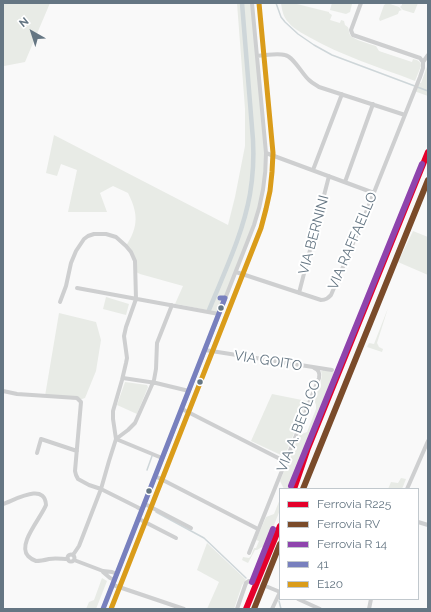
<!DOCTYPE html>
<style>
body{margin:0}
#map{position:relative;width:431px;height:612px;overflow:hidden;background:#f9f9f9;font-family:Raleway,sans-serif}
canvas{display:block}
.frame{position:absolute;inset:0;border:4px solid #657683;pointer-events:none}
.legend{position:absolute;left:279px;top:488px;width:140px;height:112px;box-sizing:border-box;background:#fff;border:1px solid #c1c8cd;margin:0;padding:5px 7px;list-style:none;font-size:12px;color:#657683}
.legend li{display:flex;align-items:center;gap:8px;height:20px}
.legend b{width:20px;border:1px solid #c1c8cd}
.north{position:absolute;left:12px;top:12px;width:40px;height:40px;-webkit-text-stroke:3px #fff;paint-order:stroke;rotate:321deg;font-size:11px;font-weight:700;line-height:16px;text-align:center;color:#657683}
.north::after{content:'';display:block;margin:auto;width:14px;height:18px;background:#657683;clip-path:polygon(50% 0,100% 100%,50% 72%,0 100%)}
</style>
<div id="map">
<canvas width="431" height="612"></canvas>
<div class="frame"></div>
<ul class="legend">
<li><b style="height:5px;background:#e4002b"></b>Ferrovia R225</li>
<li><b style="height:5px;background:#7a4b2a"></b>Ferrovia RV</li>
<li><b style="height:5px;background:#8e44ad"></b>Ferrovia R 14</li>
<li><b style="height:5px;background:#7880be"></b>41</li>
<li><b style="height:5px;background:#da9c1a"></b>E120</li>
</ul>
<div class="north">N</div>
</div>
<script>
const context = document.querySelector('canvas').getContext('2d');
context.lineJoin = 'round';
function fill(path, color) { context.fillStyle = color; context.fill(path, 'evenodd'); }
function stroke(path, color, width, dash) { context.strokeStyle = color; context.lineWidth = width; context.lineCap = dash ? 'butt' : 'round'; context.setLineDash(dash || []); context.stroke(path); }
function write(font, color, halo, rows, align = 'center') {
  context.font = font + ' Raleway,sans-serif'; context.lineWidth = 4; context.setLineDash([]); context.textBaseline = 'middle'; context.strokeStyle = halo; context.fillStyle = color; for (const [text, x, y, turn = 0] of rows) {
    context.save(); context.translate(x, y); context.rotate((+turn || 0) * Math.PI / 180); context.textAlign = isNaN(turn) ? turn : align; if (halo) context.strokeText(text, 0, 0); context.fillText(text, 0, 0); context.restore();
  }
}
const green = new Path2D(`
 M3 3H50L25 62 4 66 3 68Z
 M237 3H251L266 145 261 202 219 314 210 313 207 310 176 304H175L183 286 140 274 136 272 135 261 126 246C139 226 138 213 128 193L113 186 100 193 107 212H68L77 170 61 164 57 176 46 173 54 135 228 225 235 197 245 146V109Z
 M281 3H293L329 12V13L332 15 330 20 340 23 341 20 344 21 345 25C351 28 347 31 351 36 355 40 370 44 376 46L379 51 412 62 413 59C417 60 421 61 421 66L415 81C379 67 342 56 309 37 302 33 294 29 289 23 283 17 282 10 281 3Z
 M332 3H347L352 4 350 12 346 14 330 10Z
 M387 3 399 7 402 10 399 11 398 14 380 21 379 19 384 5Z
 M402 3H418L414 13H413L403 10 400 7 402 5Z
 M428 64V96L414 91 418 82 421 83Z
 M413 231 428 237V275L398 262Z
 M106 297 129 304 126 315 103 309Z
 M388 308 377 343 379 347 383 349 382 352 367 347 369 343 374 344Z
 M59 313 96 322 101 340 96 371 85 398 79 400 45 396Z
 M323 370 334 372 288 489H284L280 481 299 435 307 432 316 409V405L314 399C317 392 324 378 321 371Z
 M125 382 147 385 148 387 137 414 117 405Z
 M272 394 307 401 286 453 283 456 251 441Z
 M401 478 406 479 402 489H388L391 482 398 483Z
 M280 499V510L264 550V548L262 547 257 550H255L248 563 242 560 243 557 249 558 251 556 254 548H256L259 541 256 540 266 517 274 514Z
 M207 543 242 576 246 580 242 585 234 609H207L219 582 197 570Z
 M102 578 107 581 96 609H86L89 602 94 600Z`);
const stream = new Path2D(`
 M276 3 281 17 285 22 298 34 314 45 332 55 428 91
 M147 470 152 456
 M156 512 204 538 246 578
 M279 601 281 609`);
const canal = new Path2D(`
 M209 310C224 273 243 234 250 194 253 176 254 158 253 140L242 3`);
const minorTunnel = new Path2D(`
 M255 582 268 587`);
const minor = new Path2D(`
 M361 3 351 30 352 33 353 35 420 58 423 62
 M257 56C264 55 278 53 285 55 294 57 302 74 309 80 312 83 316 85 319 87L405 115
 M423 62 428 55
 M266 153 374 193
 M313 170 342 94
 M345 182 373 104
 M236 272 321 300C326 300 328 298 331 295L363 220 420 77 423 68V62
 M77 288 219 314
 M299 293 329 176
 M60 302 66 286 71 263 76 251 84 239 88 236 94 234H106L116 237 126 246 131 252 135 261 136 299 126 327 124 336 127 358 126 363 122 380 113 411V419L116 439 109 461 101 489 79 546 73 555
 M205 350 332 370
 M123 378 156 383 189 391
 M3 391 17 394 77 398 81 402 75 471 76 475 78 479 89 485 101 489 137 507 142 510
 M182 409 286 462
 M116 439 128 430 135 423 151 387 154 380 156 369 157 343 172 305
 M116 439 162 458
 M37 453 41 439 77 451
 M155 476 258 529
 M407 489 428 441
 M3 504C15 500 45 482 46 505 41 518 17 544 28 556 31 559 33 560 36 561 41 561 45 560 49 559 55 558 62 559 68 559
 M145 504 191 528
 M139 519 176 538
 M418 522 428 525
 M249 553 319 378C320 373 319 370 314 368
 M67.5 558a3.5 3.5 0 1 1 7 0a3.5 3.5 0 1 1-7 0Z
 M74 560 103 571 112 572 117 574
 M103 572 110 578 115 580
 M113 585 184 609
 M268 587 280 592
 M298 599 320 609
 M103 609 254 225C262 202 266 178 266 153L252 3
 M237 609 246 583 249 581 255 582
 M272 609 280 592
 M369 609 371 599`);
const bus1 = new Path2D(`
 M103 609 225 298H220`);
const bus2 = new Path2D(`
 M111 609 261 228 266 209 270 191 272 172 273 153 259 3`);
const rail1 = new Path2D(`
 M294 489 308 448 428 152
 M246 609 280 526`);
const rail2 = new Path2D(`
 M303 489 428 180
 M254 609 280 544`);
const rail3 = new Path2D(`
 M291 486 422 164
 M252 582 273 529`);
const markers = [
 [221,308,3.5,"#657683"],
 [200,382,3.5,"#657683"],
 [149,491,3.5,"#657683"]
];
const streetNames = [
 ["VIA BERNINI",314,235,-75],
 ["VIA RAFFAELLO",353,241,-67],
 ["VIA GOITO",268,361,9],
 ["VIA A. BEOLCO",299,426,-69]
];
fill(green, '#e8ebe6');
stroke(stream, '#ced6d9', 1.5);
stroke(canal, '#ced6d9', 4.5);
stroke(minorTunnel, '#d4d8dc', 4, [4, 2]);
stroke(minor, '#cecfd0', 4);
stroke(bus1, '#7880be', 5);
stroke(bus2, '#da9c1a', 5);
stroke(rail1, '#e4002b', 6);
stroke(rail2, '#7a4b2a', 6);
stroke(rail3, '#8e44ad', 6);
for (const [x, y, r, color] of markers) { const dot = new Path2D(); dot.arc(x, y, r, 0, 2 * Math.PI); context.fillStyle = color; context.fill(dot); stroke(dot, '#fff', 1.5); }
write('14px', '#657683', '#fff', streetNames);
</script>
